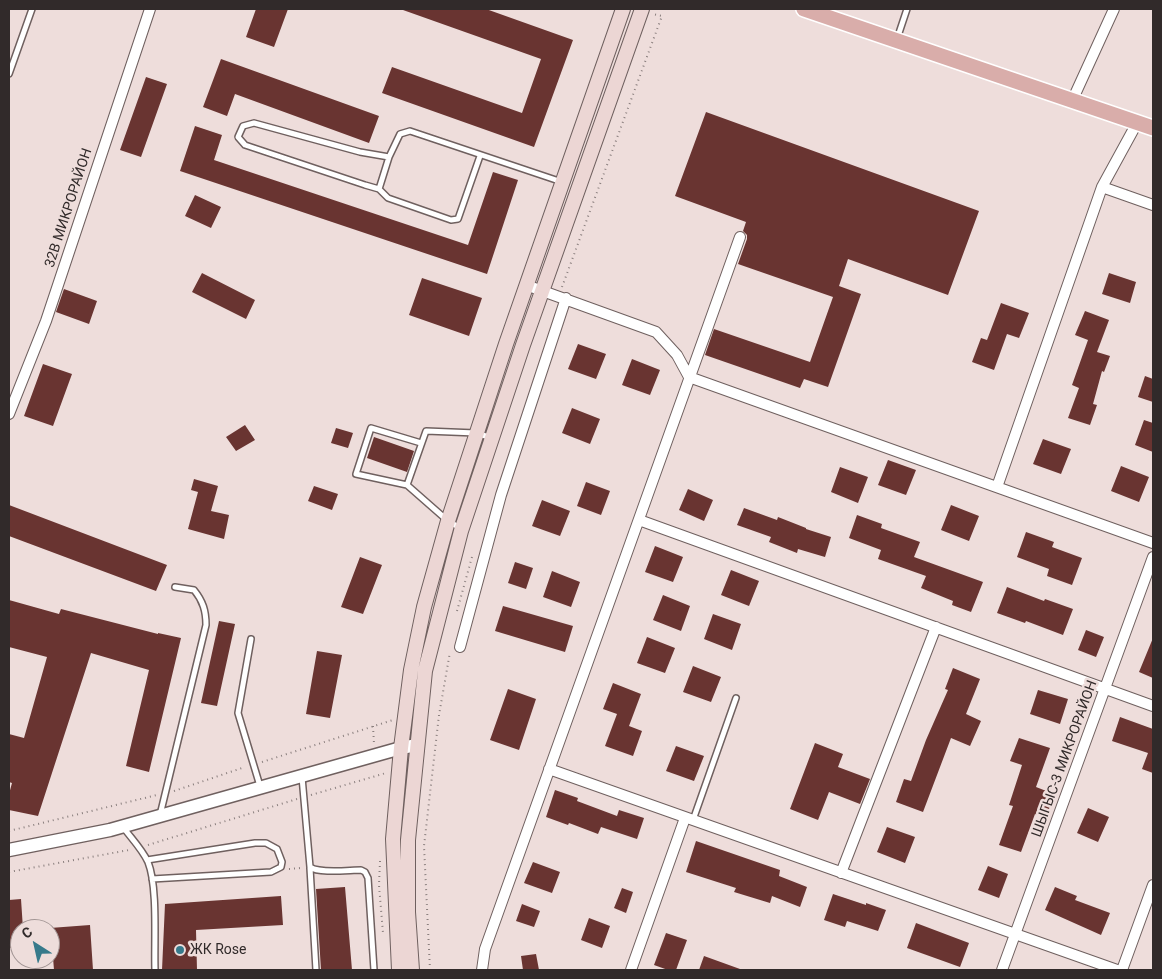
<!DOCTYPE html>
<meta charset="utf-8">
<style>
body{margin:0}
#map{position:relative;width:1162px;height:979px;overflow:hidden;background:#eedddb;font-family:Roboto,sans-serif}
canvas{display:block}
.frame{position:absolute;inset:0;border:10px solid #312a2a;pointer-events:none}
.north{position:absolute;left:10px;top:919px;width:50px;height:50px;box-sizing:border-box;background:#eedddb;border:1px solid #a29594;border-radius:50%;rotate:325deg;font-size:14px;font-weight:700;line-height:20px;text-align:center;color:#312a2a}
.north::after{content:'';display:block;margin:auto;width:18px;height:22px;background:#377a8b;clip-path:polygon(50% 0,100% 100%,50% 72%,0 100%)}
</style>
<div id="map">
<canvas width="1162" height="979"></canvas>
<div class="frame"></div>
<div class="north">С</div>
</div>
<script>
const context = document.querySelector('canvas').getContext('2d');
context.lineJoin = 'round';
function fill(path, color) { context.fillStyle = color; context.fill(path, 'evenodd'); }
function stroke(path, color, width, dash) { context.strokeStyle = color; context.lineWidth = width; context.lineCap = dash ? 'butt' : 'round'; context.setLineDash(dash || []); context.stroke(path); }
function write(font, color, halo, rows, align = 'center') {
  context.font = font + ' Roboto,sans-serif'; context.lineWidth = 5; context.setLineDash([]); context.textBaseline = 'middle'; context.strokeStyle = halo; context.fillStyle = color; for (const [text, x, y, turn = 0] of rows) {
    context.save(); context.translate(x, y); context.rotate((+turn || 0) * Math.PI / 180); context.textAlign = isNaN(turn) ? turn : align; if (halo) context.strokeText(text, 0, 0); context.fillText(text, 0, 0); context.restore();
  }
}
const building = new Path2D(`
 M256 9H288L274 47 246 37Z
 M403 9H486L573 40 534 147 382 93 392 67 522 113 541 59 403 10Z
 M221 59 379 116 369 143 235 94 227 116 203 107Z
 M146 77 167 84 141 157 120 150Z
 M706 112 979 211 948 295 848 259 839 286 861 294 828 387 804 379 800 388 705 355 714 329 810 362 833 297 738 264 747 239V235L743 231 746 222 675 196Z
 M195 126 222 135 214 160 468 245 493 172 518 180 487 274 180 171Z
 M195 195 221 207 211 228 185 216Z
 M202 273 255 300 246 319 192 292Z
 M1109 273 1136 282 1130 303 1102 294Z
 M422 278 482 298 469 336 409 315Z
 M64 289 97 301 89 324 56 312Z
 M1001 303 1029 313 1019 338 1007 334 994 370 972 362 981 338 987 340Z
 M1085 311 1109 320 1097 352 1110 356 1104 372 1102 371 1093 404 1097 405 1090 425 1068 418 1079 388 1072 385 1088 340 1075 335Z
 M578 344 606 354 596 379 568 369Z
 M632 359 660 370 650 395 622 385Z
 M43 364 72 374 53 426 24 416Z
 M1145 376 1153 379V402L1138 397Z
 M572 408 600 419 590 444 562 433Z
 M1144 420 1153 423V452L1135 445Z
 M245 425 255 440 236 451 226 437Z
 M336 428 353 433 348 448 331 443Z
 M374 437 414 451 407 472 367 458Z
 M1043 439 1071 449 1061 474 1033 464Z
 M888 460 916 470 906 495 878 485Z
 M1121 466 1149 477 1139 502 1111 491Z
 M840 467 868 477 858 503 831 492Z
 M194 479 218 486 211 511 229 515 224 539 188 529 198 492 191 490Z
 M586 482 610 491 601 515 577 506Z
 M314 486 338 494 332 510 308 501Z
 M688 489 713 500 704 521 679 510Z
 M542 500 570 511 560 536 532 526Z
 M9 505 167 565 156 591 9 536Z
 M951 505 979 516 969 541 941 530Z
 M744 508 777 520 778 517 806 528V529L831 537 825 557 798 549 797 553 769 542 771 537 737 525Z
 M857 515 882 524 881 528 920 542 914 557 983 582 971 612 952 605 953 601 921 588 926 576 878 559 881 550 849 538Z
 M1026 532 1054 542 1052 547 1082 558 1072 585 1047 576 1049 569 1017 557Z
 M655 546 683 557 673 582 645 572Z
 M360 557 382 565 363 614 341 607Z
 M515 562 533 568 526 589 508 583Z
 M731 570 759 581 749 606 721 595Z
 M552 571 580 582 571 607 543 597Z
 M1007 587 1044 601 1045 599 1073 609 1063 635 1026 621 1025 623 997 613Z
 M663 595 690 606 681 631 653 620Z
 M9 600 59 614 61 609 158 634V633L181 638 149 772 126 766 149 670 91 653 38 816 9 810V794L12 783 9 782V734L24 738 47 657 9 647Z
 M503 606 573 626 565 652 495 631Z
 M713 614 741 624 732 650 704 639Z
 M219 621 235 624 217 706 201 703Z
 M1086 630 1104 637 1096 657 1078 650Z
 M647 637 675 648 665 673 637 663Z
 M1153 638V678L1139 672Z
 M317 651 342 655 330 718 306 714Z
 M693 666 721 677 711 702 683 692Z
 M953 668 980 679 966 714 981 721 970 746 951 738 923 812 896 802 904 779 911 781 926 740 948 690 945 689Z
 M613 683 641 694 629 726 642 731 633 756 605 746 617 714 603 709Z
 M508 689 536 699 519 750 490 740Z
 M1038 690 1068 699 1060 724 1030 714Z
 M1120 717 1153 729V773L1142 769 1148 753 1112 741Z
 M1019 738 1050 748 1036 787 1054 794 1046 818 1035 814 1021 852 999 845 1013 806 1009 805 1022 765 1010 761Z
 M815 743 843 754 838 767 870 779 860 804 829 792 818 820 790 809Z
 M676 746 704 756 694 781 666 771Z
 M555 790 578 798 577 801 617 816 619 810 644 818 637 839 601 827 598 834 569 823 568 825 546 817Z
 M1088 808 1109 817 1098 842 1077 833Z
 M887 827 915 837 905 863 877 852Z
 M696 841 780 870 779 876 807 887 800 907 772 896 770 903 734 892 736 888 686 872Z
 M533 862 560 872 552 893 524 883Z
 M988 866 1008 874 999 898 978 890Z
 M345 887 352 970H321L316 889Z
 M1055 887 1077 896 1075 900 1110 913 1101 935 1045 910Z
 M622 888 633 892 626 913 614 908Z
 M833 894 866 905V903L886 910 878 931 847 921 845 927 824 920Z
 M281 896 283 925 196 930 197 970H162L165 904Z
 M21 899 23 929H20V947L9 948V900Z
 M522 904 540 911 534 927 516 921Z
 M589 918 610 926 602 948 581 940Z
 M916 923 969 943 960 967 907 948Z
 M90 925 93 970H54L52 945H50V928Z
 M666 933 687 940 676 970H668L654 965Z
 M536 954 539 970H523L521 956Z
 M704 956 740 969V970H699Z`);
const path = new Path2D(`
 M562 287 662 16 653 14
 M457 611 472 557
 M373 726 374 744
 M262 762 393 720
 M174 791 245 767
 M311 795 386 773
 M9 831 157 795
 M148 845 297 799
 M380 861 379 885 383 933
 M289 869 301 868
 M9 872 129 850
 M430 970 424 846 439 715 450 652`);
const service = new Path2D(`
 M897 39 907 9
 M9 74 32 9
 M480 156 458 219 451 220 388 198 379 189 389 157 400 134 410 131 562 182
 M379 189 365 185 245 145 238 137 243 126 254 123 360 152 389 157
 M407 485 356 474 371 428 421 443
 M462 529 448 521 407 485 426 431 476 433 492 438
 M251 639 238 713 260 786
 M302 777 310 867C319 874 349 870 361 870L365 872 368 878 374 970
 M160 815 206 625C206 611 203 601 194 590L175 587
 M693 820 736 698
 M123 827C131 838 142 849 148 862 158 887 154 942 155 970
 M147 860 255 843H266L277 849 282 862 281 867 271 872 152 879
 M310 868 316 970`);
const minor = new Path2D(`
 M1072 101 1114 9
 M1102 187 1153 205
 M526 285 656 332 677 355 689 377 1153 543
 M9 414 46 321 150 9
 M997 487 1102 187 1137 123
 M639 520 1153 706
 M460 647 501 495 566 298
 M549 769 1117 970
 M841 873 936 627
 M482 970 485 949 740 237
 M631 970 685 818
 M1002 970 1153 557
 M1122 970 1153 885`);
const tertiary = new Path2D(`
 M9 850 110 830 401 748 417 745`);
const secondary = new Path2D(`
 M399 970 393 839 401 748 411 670 424 607 448 521 506 344 623 9
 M412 970 408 912V840L425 671 461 531 523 345 642 9`);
const primary = new Path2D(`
 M804 9 1153 128`);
const markers = [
 [180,950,5,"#377a8b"]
];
const streetNames = [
 ["32В МИКРОРАЙОН",69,208,-72],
 ["ШЫГЫС-3 МИКРОРАЙОН",1065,759,-70]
];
const poiNames = [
 ["ЖК Rose",190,950]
];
fill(building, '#693431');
stroke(service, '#6f605f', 8);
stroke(minor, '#6f605f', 12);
stroke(tertiary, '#6f605f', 15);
stroke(secondary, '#6f605f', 16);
stroke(primary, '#fff', 18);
stroke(path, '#8a7f7e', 2, [1, 4]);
stroke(service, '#fff', 5);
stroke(minor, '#fff', 10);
stroke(tertiary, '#fff', 12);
stroke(secondary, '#ecd6d4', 14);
stroke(primary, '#d9adaa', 15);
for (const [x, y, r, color] of markers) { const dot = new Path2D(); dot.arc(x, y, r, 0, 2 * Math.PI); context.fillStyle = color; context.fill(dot); stroke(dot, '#eedddb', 2); }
write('14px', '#312a2a', '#eedddb', streetNames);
write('14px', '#312a2a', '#eedddb', poiNames, 'left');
</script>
